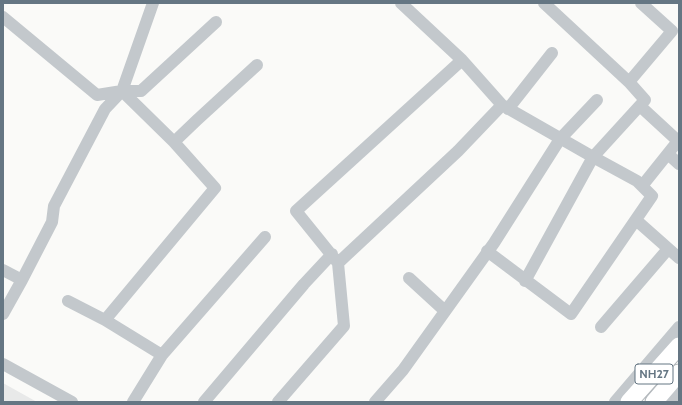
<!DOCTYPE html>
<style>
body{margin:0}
#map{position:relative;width:682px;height:405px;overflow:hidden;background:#fafaf8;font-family:Cabin,sans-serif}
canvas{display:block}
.frame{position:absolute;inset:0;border:4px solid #657683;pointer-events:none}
</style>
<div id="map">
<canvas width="682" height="405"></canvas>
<div class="frame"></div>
</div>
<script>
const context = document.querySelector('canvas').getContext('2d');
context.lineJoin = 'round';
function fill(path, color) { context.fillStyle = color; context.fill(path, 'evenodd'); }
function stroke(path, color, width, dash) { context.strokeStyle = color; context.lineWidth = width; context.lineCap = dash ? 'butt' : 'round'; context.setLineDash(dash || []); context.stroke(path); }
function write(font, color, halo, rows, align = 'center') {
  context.font = font + ' Cabin,sans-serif'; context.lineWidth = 4; context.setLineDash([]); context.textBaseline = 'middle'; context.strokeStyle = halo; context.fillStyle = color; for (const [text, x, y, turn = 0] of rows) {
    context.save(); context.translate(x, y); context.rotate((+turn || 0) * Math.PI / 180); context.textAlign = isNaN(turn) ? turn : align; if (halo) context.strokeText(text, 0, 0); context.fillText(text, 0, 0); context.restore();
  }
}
const built = new Path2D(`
 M3 383 37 402H3Z`);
const minor = new Path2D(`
 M401 3 462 60 502 105 593 157 637 181 652 196 571 314 487 251
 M3 17 97 95 122 91H141L216 22
 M629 82 672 31 641 3
 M640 106 678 141 642 186
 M508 109 552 53
 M174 142 197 120 257 65
 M668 154 679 164
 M636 220 679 258
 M338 263 458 151 502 105
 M3 270 22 280
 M409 278 445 311
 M525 281 593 157 645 100 629 82 544 3
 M68 301 105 320 162 355
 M3 314 22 280 52 222 54 206 105 109 122 91 153 3
 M105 320 215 188 174 142 122 91
 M601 327 668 249
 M3 364 72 402
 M133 402 162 355 265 237
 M204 402 304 284 332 254
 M278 402 344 326 338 263 296 211 462 60
 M375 402 403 370 494 243 560 139 597 100
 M615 402 679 327
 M672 402 679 394`);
const highway = new Path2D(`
 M629 402 679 346
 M654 402 679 373`);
const shields = [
 [654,374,38]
];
const shieldNames = [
 ["NH27",654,374]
];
fill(built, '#e8e9e9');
stroke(highway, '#b4b9bd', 19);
stroke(minor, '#c3c8cc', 12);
stroke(highway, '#fff', 17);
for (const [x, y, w] of shields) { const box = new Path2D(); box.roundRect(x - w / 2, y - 10, w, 20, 3); context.fillStyle = '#fff'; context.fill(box); stroke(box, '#657683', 1); }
write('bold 12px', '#657683', null, shieldNames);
</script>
